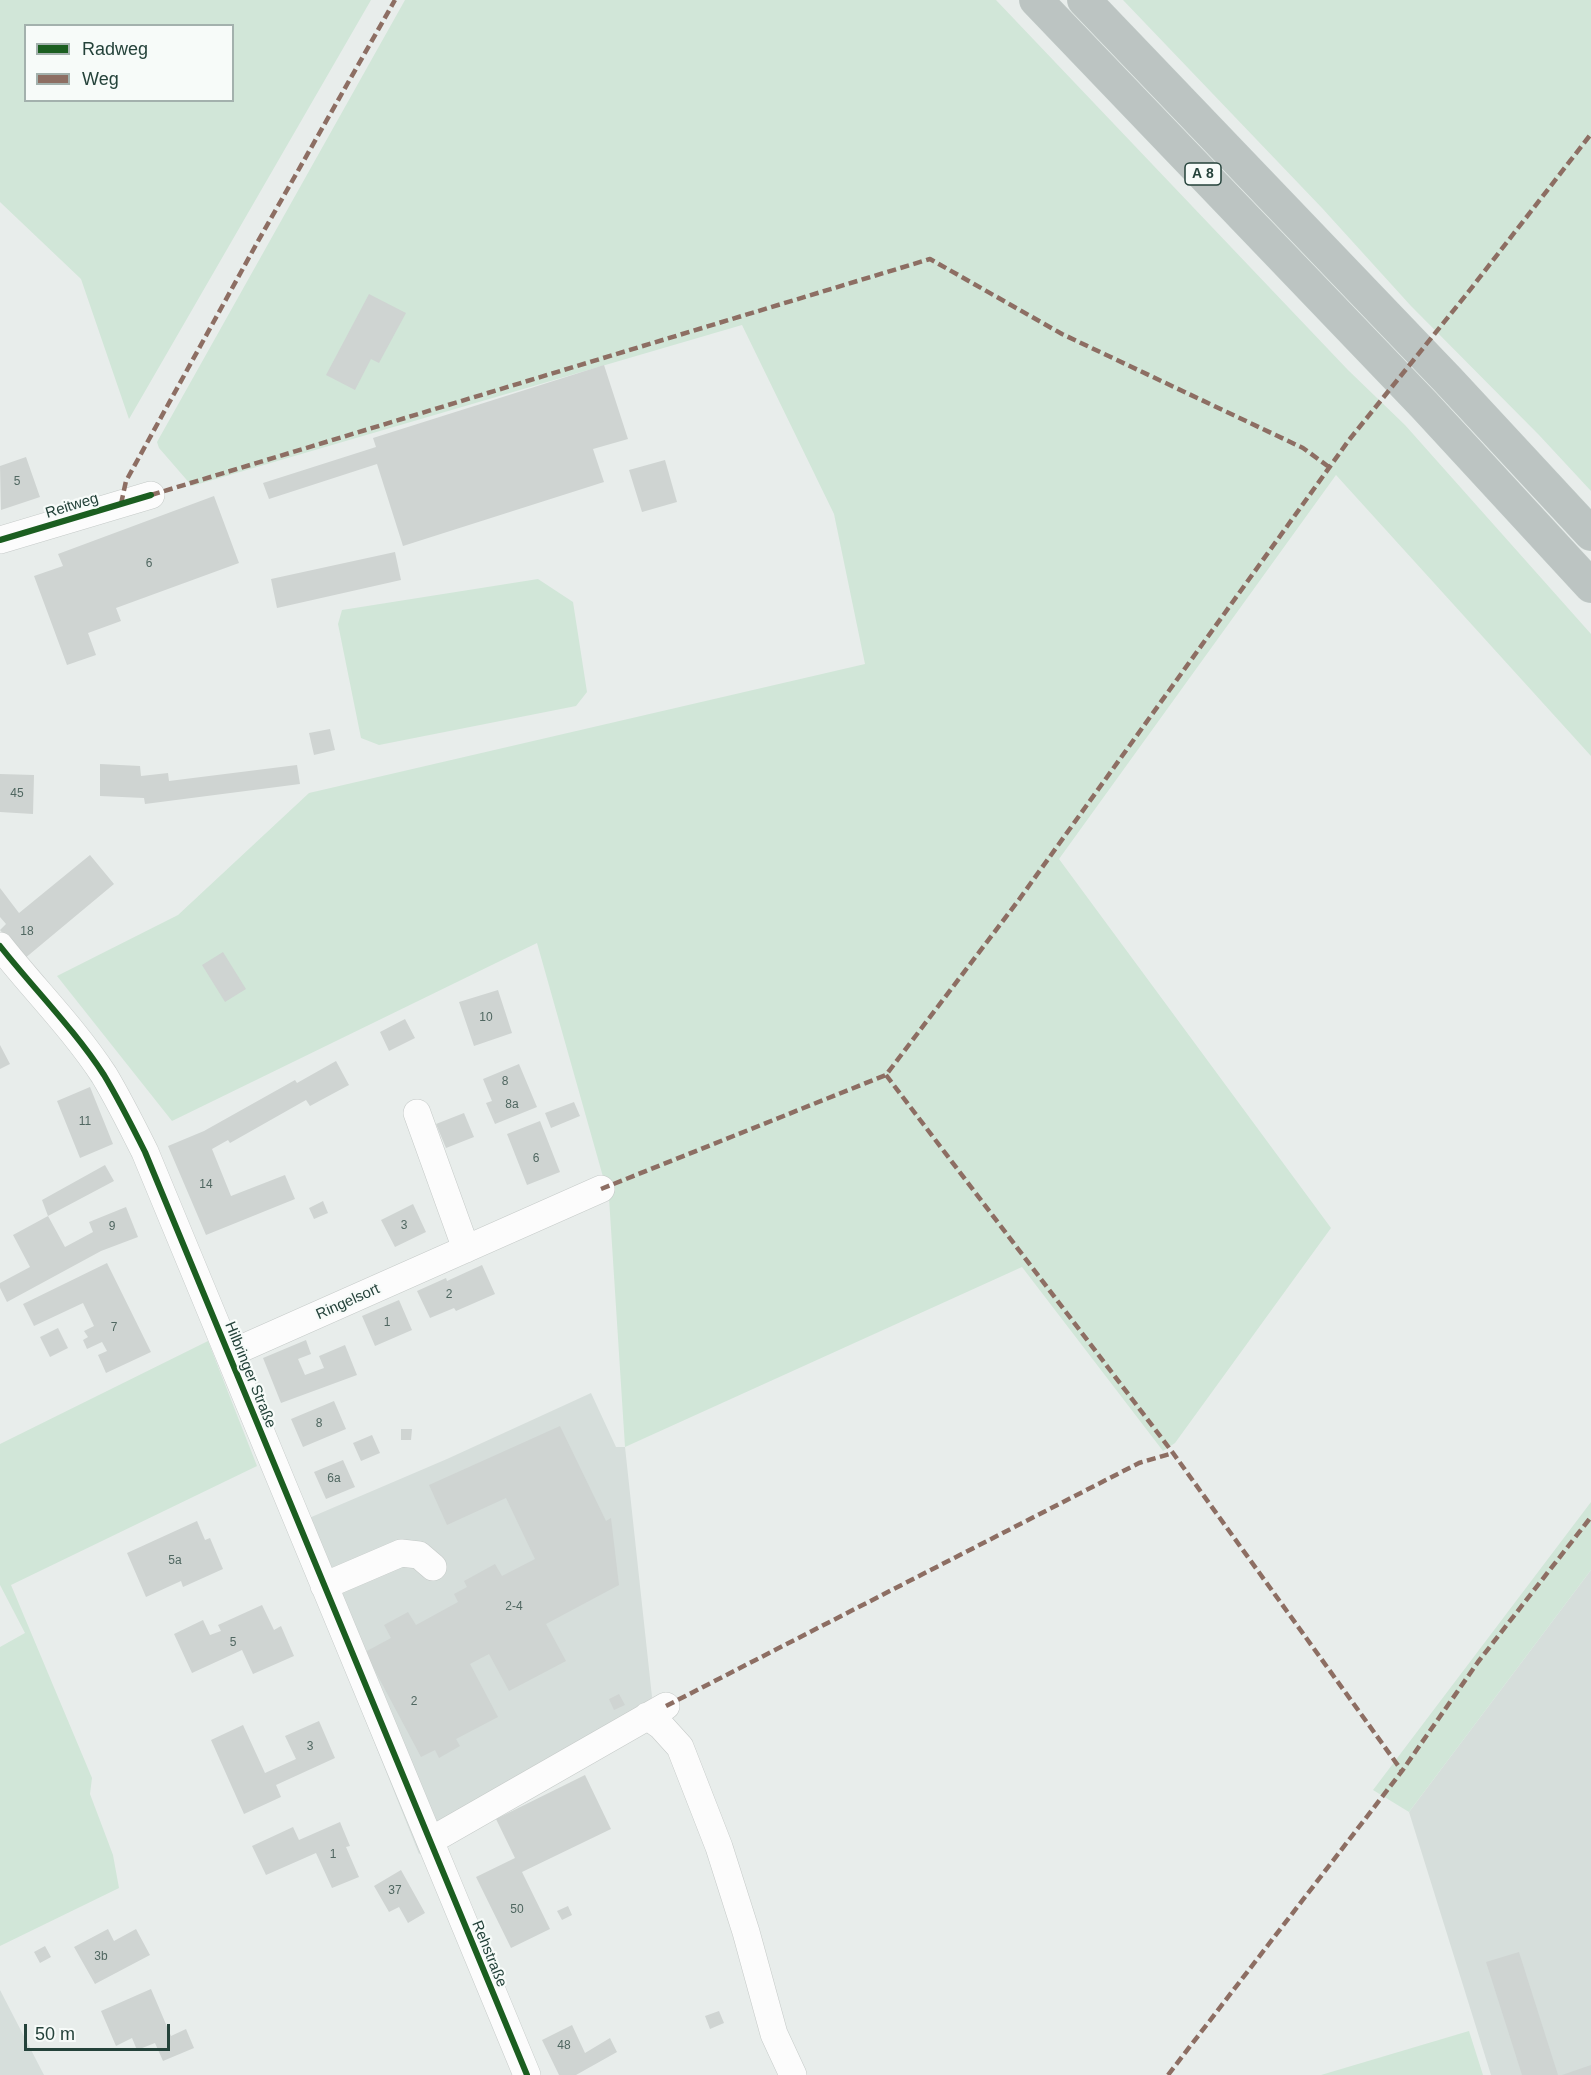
<!DOCTYPE html>
<meta charset="utf-8">
<style>
body{margin:0}
#map{position:relative;width:1591px;height:2075px;overflow:hidden;background:#e8edeb;font-family:Helvetica,sans-serif}
canvas{display:block}
.legend{position:absolute;left:24px;top:24px;width:210px;height:78px;box-sizing:border-box;background:#f7fbf9;border:2px solid #a3b1ad;margin:0;padding:8px 10px;list-style:none;font-size:18px;color:#24423a}
.legend li{display:flex;align-items:center;gap:12px;height:30px}
.legend b{width:30px;border:2px solid #a3b1ad}
.scale{position:absolute;left:24px;top:2024px;width:146px;height:27px;box-sizing:border-box;border:3px solid #24423a;border-top:0;padding-left:8px;font-size:18px;line-height:21px;white-space:nowrap;color:#24423a;-webkit-text-stroke:4px #f7fbf9;paint-order:stroke}
</style>
<div id="map">
<canvas width="1591" height="2075"></canvas>
<ul class="legend">
<li><b style="height:8px;background:#1b5e20"></b>Radweg</li>
<li><b style="height:8px;background:#8d6e63"></b>Weg</li>
</ul>
<div class="scale">50 m</div>
</div>
<script>
const context = document.querySelector('canvas').getContext('2d');
context.lineJoin = 'round';
function fill(path, color) { context.fillStyle = color; context.fill(path, 'evenodd'); }
function stroke(path, color, width, dash) { context.strokeStyle = color; context.lineWidth = width; context.lineCap = dash ? 'butt' : 'round'; context.setLineDash(dash || []); context.stroke(path); }
function write(font, color, halo, rows, align = 'center') {
  context.font = font + ' Helvetica,sans-serif'; context.lineWidth = 4.5; context.setLineDash([]); context.textBaseline = 'middle'; context.strokeStyle = halo; context.fillStyle = color; for (const [text, x, y, turn = 0] of rows) {
    context.save(); context.translate(x, y); context.rotate((+turn || 0) * Math.PI / 180); context.textAlign = isNaN(turn) ? turn : align; if (halo) context.strokeText(text, 0, 0); context.fillText(text, 0, 0); context.restore();
  }
}
const built = new Path2D(`
 M591 1393 616 1447H625L652 1697 641 1731 419 1854 288 1527 447 1459Z
 M1591 1570V2075H1491L1409 1812Z
 M0 1990 44 2075H0Z`);
const green = new Path2D(`
 M0 0H371L129 419 81 279 0 202ZM26 26H232V100H26Z
 M405 0H996L1348 370 1405 425 1591 634V756L1336 475 1059 859 1331 1228 1175 1443 1163 1451 1022 1267 625 1447 609 1198 537 943 172 1121 57 976 178 915 309 793 865 664 834 514 742 325 192 486 159 448 157 442Z
 M1123 0H1591V491L1539 435 1411 306 1322 208Z
 M538 579 573 602 587 692 576 706 379 745 361 738 338 624 342 610Z
 M208 1341 257 1466 11 1585 92 1778 90 1794 113 1855 119 1888 0 1946V1647L25 1633 0 1585V1444Z
 M1591 1502V1570L1409 1812 1373 1790Z
 M1469 2031 1483 2075H1321Z`);
const building = new Path2D(`
 M369 294 406 313 379 363 371 359 355 390 326 375Z
 M604 365 628 439 593 449 604 482 403 546 377 464 269 499 263 483 376 447 373 438Z
 M26 457 40 497 1 510 0 466Z
 M665 460 677 502 642 512 629 470Z
 M214 496 239 563 116 608 121 621 88 633 96 655 67 665 34 576 63 566 58 554Z
 M395 552 401 580 277 608 271 579Z
 M330 729 335 750 314 755 309 733Z
 M100 764 140 766 141 776 168 773 169 781 297 765 300 784 145 804 144 798 100 796Z
 M0 774 34 775 33 814 0 812Z
 M90 855 114 884 24 959 0 930 6 924 0 917V888L19 913Z
 M223 952 246 989 225 1002 202 965Z
 M498 990 512 1033 474 1046 459 1002Z
 M405 1019 415 1038 389 1051 380 1032Z
 M0 1045 10 1064 0 1069Z
 M336 1061 349 1085 310 1106 306 1100 230 1143 228 1140 212 1149 231 1196 285 1175 295 1199 206 1235 168 1146 204 1131 295 1080 297 1083Z
 M519 1064 537 1107 495 1124 486 1103 492 1101 483 1079Z
 M90 1087 113 1144 80 1158 57 1101Z
 M574 1102 580 1116 551 1128 545 1113Z
 M464 1113 474 1137 446 1148 436 1124Z
 M540 1121 560 1172 527 1185 507 1134Z
 M105 1165 114 1181 48 1216 65 1247 93 1232 89 1222 126 1207 138 1237 101 1251 7 1302 0 1288V1283L30 1267 13 1235 48 1216 42 1200Z
 M323 1201 328 1213 314 1219 309 1208Z
 M413 1204 426 1232 395 1247 381 1220Z
 M107 1263 151 1352 106 1373 98 1355 107 1351 102 1342 87 1349 83 1340 88 1337 84 1331 94 1326 83 1303 34 1326 23 1304Z
 M482 1265 495 1294 456 1311 454 1308 430 1318 417 1291 446 1278 447 1281Z
 M399 1300 412 1330 375 1346 362 1316Z
 M58 1328 68 1348 50 1357 40 1337Z
 M306 1340 311 1354 298 1359 305 1375 324 1368 319 1356 345 1345 357 1375 281 1403 263 1358Z
 M334 1401 346 1429 303 1447 291 1419Z
 M560 1426 606 1521 611 1518 619 1585 546 1624 566 1661 509 1691 489 1654 470 1664 498 1717 456 1739 460 1746 439 1758 435 1750 421 1757 365 1652 391 1638 384 1625 408 1612 416 1625 458 1602 454 1594 467 1587 464 1581 495 1564 502 1576 535 1559 506 1498 447 1525 429 1485Z
 M401 1429H412L411 1440H401Z
 M372 1435 380 1453 361 1461 353 1443Z
 M343 1460 355 1487 326 1499 314 1472Z
 M197 1521 205 1540 210 1538 223 1569 183 1587 181 1581 146 1597 127 1553Z
 M262 1605 274 1630 281 1626 294 1656 253 1674 242 1650 192 1673 174 1634 203 1620 210 1635 221 1631 218 1625Z
 M619 1694 625 1705 614 1710 609 1699Z
 M319 1721 335 1758 276 1785 281 1797 244 1814 211 1740 243 1725 265 1773 296 1759 285 1736Z
 M585 1775 611 1829 522 1872 550 1929 511 1948 476 1877 515 1858 496 1819Z
 M340 1822 350 1846 346 1847 359 1877 332 1888 316 1853 266 1875 252 1846 293 1827 299 1840Z
 M401 1870 425 1913 408 1923 399 1907 389 1912 374 1886Z
 M568 1906 572 1915 562 1920 557 1911Z
 M108 1929 114 1941 136 1929 150 1955 95 1984 74 1947Z
 M45 1946 51 1957 40 1963 34 1952Z
 M1519 1952 1558 2075H1522L1486 1962Z
 M151 1989 171 2036 186 2029 194 2048 163 2061 155 2043 137 2050 132 2038 116 2046 101 2011Z
 M719 2011 724 2023 710 2029 705 2016Z
 M572 2025 585 2053 610 2038 617 2052 576 2075H559L542 2040Z
 M1591 2065V2075H1562Z`);
const minor = new Path2D(`
 M0 540 151 495
 M0 946C34 989 74 1029 104 1075 119 1100 132 1126 145 1152L527 2075
 M417 1113 466 1249
 M229 1354 601 1189
 M324 1586 401 1553 419 1555 433 1567
 M647 1716 661 1726 680 1747 719 1847 746 1932 774 2034 793 2075
 M430 1841 666 1706`);
const highway = new Path2D(`
 M1036 0 1425 406 1591 586
 M1084 0 1449 381 1591 534`);
const quiet = new Path2D(`
 M151 495 930 259 1062 334 1303 448 1329 467
 M121 504 126 481 257 243 395 0
 M886 1075 1173 1453 1402 1771
 M601 1189 886 1075 1018 901 1349 440 1466 295 1591 134
 M666 1706 1139 1463 1173 1453
 M1168 2075 1402 1771 1478 1662 1591 1517`);
const cycleway = new Path2D(`
 M0 540 151 495
 M0 946C34 989 74 1029 104 1075 119 1100 132 1126 145 1152L527 2075`);
const numberNames = [
 ["5",17,482],
 ["6",149,564],
 ["45",17,794],
 ["18",27,932],
 ["10",486,1018],
 ["8",505,1082],
 ["8a",512,1105],
 ["11",85,1122],
 ["6",536,1159],
 ["14",206,1185],
 ["3",404,1226],
 ["9",112,1227],
 ["2",449,1295],
 ["1",387,1323],
 ["7",114,1328],
 ["8",319,1424],
 ["6a",334,1479],
 ["5a",175,1561],
 ["2-4",514,1607],
 ["5",233,1643],
 ["2",414,1702],
 ["3",310,1747],
 ["1",333,1855],
 ["37",395,1891],
 ["50",517,1910],
 ["3b",101,1957],
 ["48",564,2046]
];
const shields = [
 [1203,174,36]
];
const shieldNames = [
 ["A 8",1203,174]
];
const streetNames = [
 ["Reitweg",72,506,-17],
 ["Ringelsort",348,1302,-24],
 ["Hilbringer Straße",250,1375,68],
 ["Rehstraße",489,1954,68]
];
fill(built, '#d6dedb');
fill(green, '#d1e6d8');
fill(building, '#cfd4d2');
stroke(minor, '#c5cac8', 28);
stroke(highway, '#c3ccc9', 34);
stroke(minor, '#fcfcfc', 27);
stroke(highway, '#bcc4c2', 33);
stroke(quiet, '#8d6e63', 4.5, [9, 4.5]);
stroke(cycleway, '#1b5e20', 6);
write('12px', '#506761', null, numberNames);
for (const [x, y, w] of shields) { const box = new Path2D(); box.roundRect(x - w / 2, y - 11, w, 22, 4.5); context.fillStyle = '#f7fbf9'; context.fill(box); stroke(box, '#24423a', 1.5); }
write('bold 14px', '#24423a', null, shieldNames);
write('15px', '#24423a', '#f7fbf9', streetNames);
</script>
